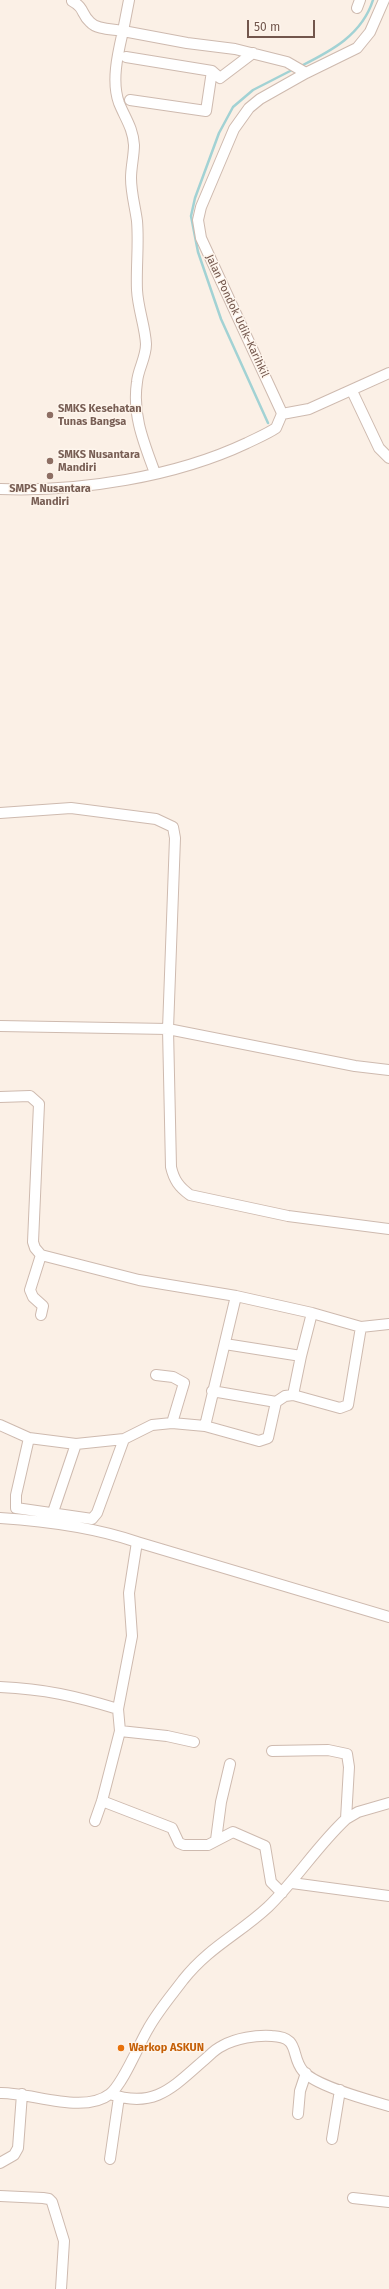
<!DOCTYPE html>
<meta charset="utf-8">
<style>
body{margin:0}
#map{position:relative;width:389px;height:2289px;overflow:hidden;background:#fbf0e6;font-family:"Fira Sans",sans-serif}
canvas{display:block}
.scale{position:absolute;left:247px;top:20px;width:68px;height:18px;box-sizing:border-box;border:2px solid #72564c;border-top:0;padding-left:5px;font-size:12px;line-height:14px;white-space:nowrap;color:#72564c;-webkit-text-stroke:3px #fef5ec;paint-order:stroke}
</style>
<div id="map">
<canvas width="389" height="2289"></canvas>
<div class="scale">50 m</div>
</div>
<script>
const context = document.querySelector('canvas').getContext('2d');
context.lineJoin = 'round';
function stroke(path, color, width, dash) { context.strokeStyle = color; context.lineWidth = width; context.lineCap = dash ? 'butt' : 'round'; context.setLineDash(dash || []); context.stroke(path); }
function write(font, color, halo, rows, align = 'center') {
  context.font = font + ' "Fira Sans",sans-serif'; context.lineWidth = 3; context.setLineDash([]); context.textBaseline = 'middle'; context.strokeStyle = halo; context.fillStyle = color; for (const [text, x, y, turn = 0] of rows) {
    context.save(); context.translate(x, y); context.rotate((+turn || 0) * Math.PI / 180); context.textAlign = isNaN(turn) ? turn : align; if (halo) context.strokeText(text, 0, 0); context.fillText(text, 0, 0); context.restore();
  }
}
const stream = new Path2D(`
 M301 66C331 51 362 35 373 0
 M268 423 221 319 198 252 191 216 195 198 219 133 233 107 253 90 294 69`);
const minor = new Path2D(`
 M72 1C85 8 81 14 90 22 97 30 113 29 123 31L129 0
 M357 8 360 0
 M126 57 212 71 220 78 253 53
 M130 100 206 111 212 71
 M352 391 379 448 389 458
 M282 414 309 409 389 373
 M155 473C144 443 132 415 137 382 138 369 146 358 146 344 145 326 138 309 137 290 136 267 139 244 137 221 135 206 131 193 131 178 131 167 134 156 134 145 133 128 125 118 119 103 111 81 118 53 123 31L187 43 235 49 287 62 306 73
 M0 489C79 492 175 477 247 443 257 438 267 434 276 428L282 414 281 411 201 238 198 220 201 207 234 129 249 108 260 99 306 73 357 48 370 32 384 0
 M0 813 71 808 156 819 173 827 175 838 168 1029 171 1167C174 1180 179 1187 190 1195L288 1216 389 1229
 M0 1026 168 1029 355 1066 389 1070
 M0 1097 30 1096 39 1104 33 1242 35 1248 41 1255 139 1280 236 1296 312 1313 361 1327 389 1324
 M41 1255 30 1290 33 1297 43 1306 41 1315
 M225 1344 301 1356 312 1313
 M156 1375 173 1377 184 1383 172 1423
 M212 1391 276 1402
 M293 1395 340 1408 348 1405 361 1327
 M0 1425 29 1438 76 1444 124 1439 152 1425 172 1423 205 1426 259 1441 268 1438 276 1402 285 1396 293 1395 301 1356
 M205 1426 236 1296
 M29 1438 16 1495V1508L92 1519 97 1513 124 1439
 M53 1512 76 1444
 M0 1518C46 1521 93 1527 137 1542L129 1593 132 1636 118 1709 120 1731 102 1801 95 1821
 M137 1542 389 1617
 M0 1687C45 1689 75 1696 118 1709
 M120 1731 167 1736 194 1742
 M272 1751 328 1750 347 1754 349 1767 346 1819
 M102 1801 172 1828 179 1843 184 1845H208L233 1832 265 1846 271 1882 282 1893
 M216 1840 221 1802 230 1764
 M292 1883 389 1896
 M0 2093C31 2092 83 2115 110 2094 123 2084 139 2044 148 2029 158 2011 171 1996 183 1980 209 1947 239 1934 268 1907 296 1880 317 1846 346 1819L358 1812 389 1803
 M110 2094C154 2109 172 2088 203 2061 209 2056 215 2049 222 2046 236 2038 256 2035 272 2036 301 2037 290 2056 303 2071 315 2086 369 2100 389 2106
 M298 2114 300 2091 306 2073
 M332 2139 340 2090
 M110 2159 119 2097
 M0 2163 14 2155 18 2148 22 2094
 M0 2196 43 2198 49 2199 52 2202 64 2241 61 2289
 M353 2198 389 2202`);
const markers = [
 [50,415,4,"#8d6e63"],
 [50,461,4,"#8d6e63"],
 [50,476,4,"#8d6e63"],
 [121,2048,4,"#e8710a"]
];
const streetNames = [
 ["Jalan Pondok Udik–Karihkil",237,316,65]
];
const educationNames = [
 ["SMKS Kesehatan",58,409],
 ["Tunas Bangsa",58,422],
 ["SMKS Nusantara",58,455],
 ["Mandiri",58,468],
 ["SMPS Nusantara",50,489,"center"],
 ["Mandiri",50,502,"center"]
];
const foodNames = [
 ["Warkop ASKUN",129,2048]
];
stroke(stream, '#a2d2d4', 2.5);
stroke(minor, '#cebaaf', 12);
stroke(minor, '#fff', 10);
for (const [x, y, r, color] of markers) { const dot = new Path2D(); dot.arc(x, y, r, 0, 2 * Math.PI); context.fillStyle = color; context.fill(dot); stroke(dot, '#fef5ec', 1.5); }
write('11px', '#72564c', '#fef5ec', streetNames);
write('bold 11px', '#785e54', '#fef5ec', educationNames, 'left');
write('bold 11px', '#c56008', '#fef5ec', foodNames, 'left');
</script>
